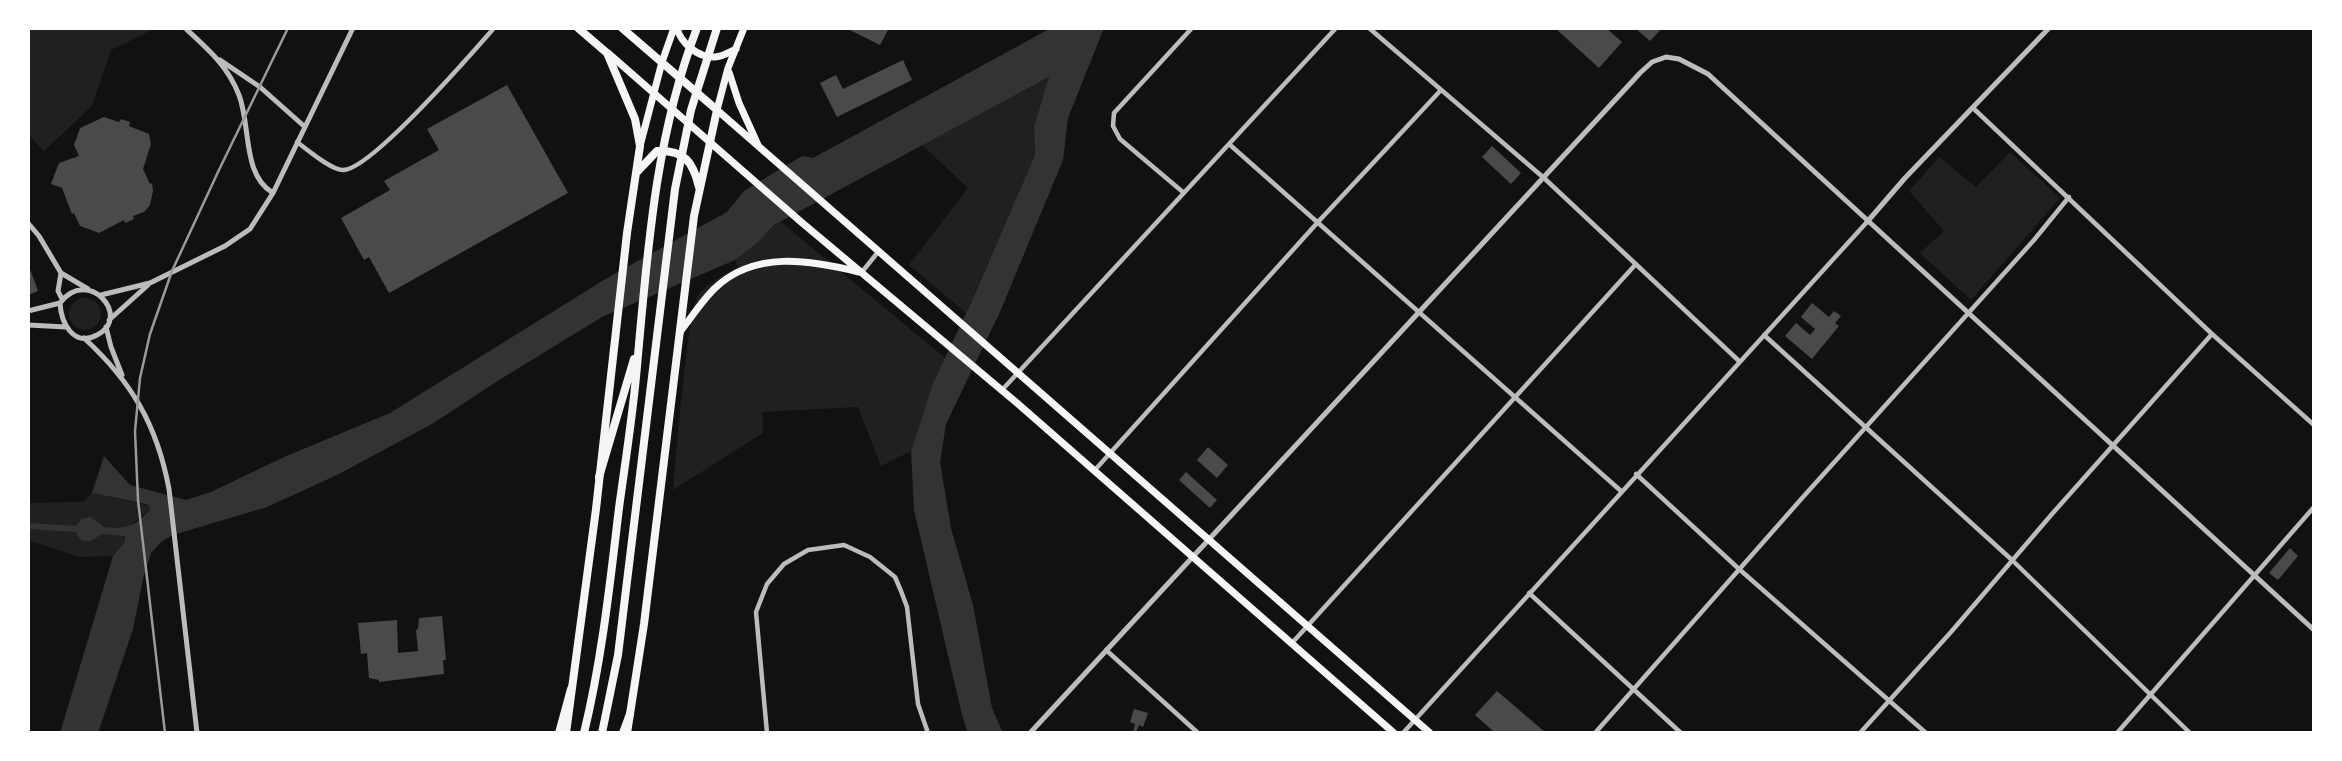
<!DOCTYPE html>
<style>
body{margin:0}
#map{position:relative;width:2342px;height:761px;overflow:hidden;background:#111;font-family:Barlow,sans-serif}
canvas{display:block}
.frame{position:absolute;inset:0;border:30px solid #fff;pointer-events:none}
</style>
<div id="map">
<canvas width="2342" height="761"></canvas>
<div class="frame"></div>
</div>
<script>
const context = document.querySelector('canvas').getContext('2d');
context.lineJoin = 'round';
function fill(path, color) { context.fillStyle = color; context.fill(path, 'evenodd'); }
function stroke(path, color, width, dash) { context.strokeStyle = color; context.lineWidth = width; context.lineCap = dash ? 'butt' : 'round'; context.setLineDash(dash || []); context.stroke(path); }
const green = new Path2D(`
 M28 28H156L111 50 92 106 44 151 28 134Z
 M1050 77 1034 127 1035 155 966 313 909 265 968 188 921 144Z
 M2010 152 2060 198 1971 300 1920 253 1944 231 1909 191 1939 157 1976 187Z
 M780 221 945 358 933 383 911 451 881 466 858 407 762 412 763 433 673 490C676 461 687 308 699 294 709 282 725 274 738 267L735 260Z
 M69 314a16 16 0 1 1 32 0a16 16 0 1 1-32 0Z
 M92 493 150 506V510L125 529 124 543 113 556 80 557 28 540V503L83 502Z`);
const water = new Path2D(`
 M1051 28H1104L1068 118 1063 160 1000 312 946 424 940 462 951 528 973 605 992 708 1003 733H968L962 715 914 510 911 451 933 383 970 305 1035 155 1034 127 1049 77 774 225 758 242 735 260 602 317 496 382 432 424 337 475 267 507 173 535 161 542 151 553 143 579 133 629 98 733H60L113 556 124 543 125 536 101 534C93 541 82 547 76 532L28 529V523L76 526 82 519 90 517 101 524 102 527C125 529 133 528 150 510V506L146 504 92 493 104 456 130 485 186 500 211 492 284 457 390 413 607 278 727 212 744 191 802 156 813 158Z`);
const building = new Path2D(`
 M846 28H889L880 45Z
 M1555 28H1606L1622 42 1599 68Z
 M1635 28H1662L1650 41Z
 M903 60 912 80 837 117 820 83 836 75 843 89Z
 M507 85 568 193 389 293 369 257 364 260 341 218 390 190 384 181 439 150 427 129Z
 M104 117 119 122 121 119 130 122 129 126 149 134 151 144 143 169 150 184 152 183 153 191 150 205 144 212 133 216 134 219 125 223 124 220 99 233 80 226 74 213 72 214 62 188 51 184 59 163 79 156 74 145 80 128Z
 M1492 146 1521 173 1511 184 1482 157Z
 M28 264 38 291 28 295Z
 M1812 303 1829 317 1834 311 1841 316 1835 323 1839 326 1812 359 1785 336 1796 323 1810 335 1815 329 1801 317Z
 M1208 447 1228 465 1217 478 1197 460Z
 M1186 472 1217 500 1210 508 1179 480Z
 M2290 548 2298 556 2278 580 2269 573Z
 M442 616 446 660H443L444 674 379 682V680L369 678 367 653 361 654 358 623 397 620 398 653 418 651 416 630 418 629 419 618Z
 M1497 691 1546 733H1492L1493 731 1475 715Z
 M1134 709 1148 713 1143 727 1139 725 1136 733H1133L1135 724 1130 722Z`);
const minor = new Path2D(`
 M1369 28 1544 178 1739 361
 M1973 108 2212 334 2314 425
 M297 142C308 150 331 170 343 170 371 170 472 53 494 28
 M1229 144 1621 491
 M1184 193 1120 139 1113 126 1114 113 1192 28
 M862 272 878 252
 M1764 335 2012 560 2190 733
 M1002 390 1336 28
 M1094 471 1318 222 1441 90
 M1636 474 1739 569 1926 733
 M1529 593 1681 733
 M1292 643 1636 264
 M1106 650 1198 733
 M767 733 756 612 767 584 784 564 808 550 844 545 870 557 895 577 901 591 907 607 918 704 928 733
 M1403 733 1867 222
 M1595 733 1803 497 2034 240 2069 197
 M1860 733 1951 632 2052 514 2212 334
 M2117 733 2314 507`);
const tertiary = new Path2D(`
 M185 28C207 48 228 66 239 95 251 126 242 175 273 193
 M220 60 260 87 305 127
 M1867 222 1905 178 2049 28
 M28 223 39 236 61 273 88 289
 M61 273 58 291 62 299
 M101 295 150 283 225 246 250 229 273 193 353 28
 M28 311 60 303C88 266 133 317 97 335 73 348 61 322 60 303
 M109 320 148 285
 M28 325 66 327
 M106 327 111 347 122 375
 M84 338C132 382 157 425 169 489L197 733
 M1030 733 1640 73 1652 62 1666 57 1679 59 1708 74 2314 630`);
const primary = new Path2D(`
 M677 28C681 44 699 58 715 57 722 57 730 52 736 49
 M744 28 728 68 717 110 1430 733
 M608 53 800 221 1017 403 1394 733
 M729 72 739 103 758 145
 M640 146 662 62 674 28
 M680 332C691 318 701 302 714 289 754 250 810 260 859 272`);
const trunk = new Path2D(`
 M622 28 717 110 694 216 644 624 630 714 623 733
 M637 172 657 151C685 150 693 162 699 187
 M566 733 596 509 627 233 640 146 635 119 607 53 578 28`);
const motorway = new Path2D(`
 M599 477 634 359
 M559 733 571 689
 M584 733C602 659 610 583 619 508 625 464 632 420 636 377 647 259 654 139 697 28
 M602 733 618 655 675 189 691 110 717 28
 M627 733 630 714`);
const rail = new Path2D(`
 M165 733 138 500 135 431 140 378 150 334 172 271 218 172 288 28`);
fill(green, '#202020');
fill(water, '#333');
fill(building, '#4a4a4a');
stroke(minor, '#bcbcbc', 4.5);
stroke(tertiary, '#bcbcbc', 5);
stroke(primary, '#f5f5f5', 7);
stroke(trunk, '#f5f5f5', 8);
stroke(motorway, '#f5f5f5', 8);
stroke(rail, '#9a9a9a', 2.5);
</script>
